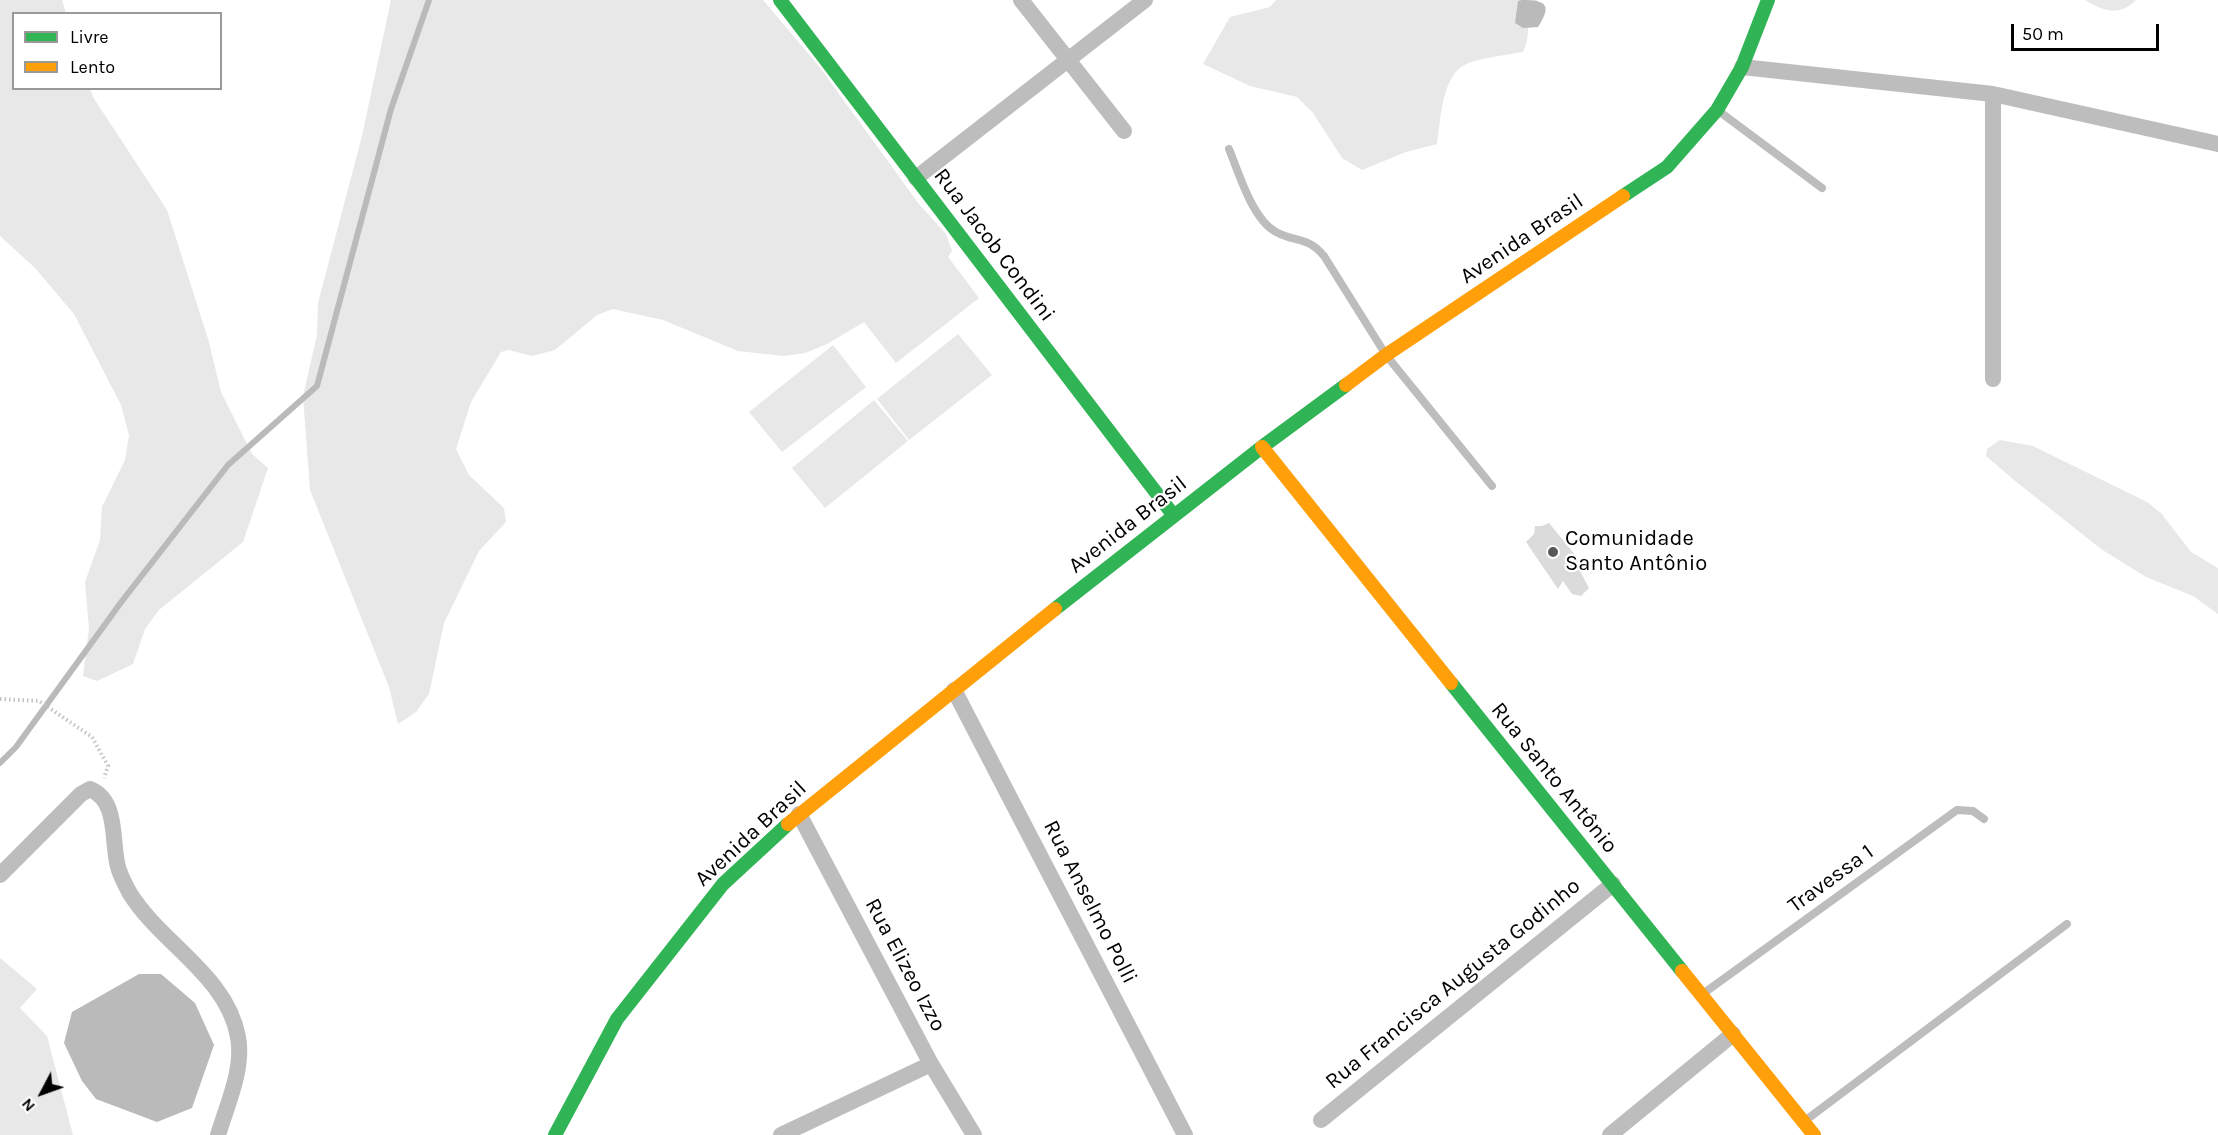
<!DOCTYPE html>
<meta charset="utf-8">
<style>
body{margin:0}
#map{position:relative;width:2218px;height:1135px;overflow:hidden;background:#fff;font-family:Karla,sans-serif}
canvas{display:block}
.legend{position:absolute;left:12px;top:12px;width:210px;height:78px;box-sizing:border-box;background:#fff;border:2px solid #999;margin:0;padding:8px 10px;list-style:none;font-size:18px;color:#000}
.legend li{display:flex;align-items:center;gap:12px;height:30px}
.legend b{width:30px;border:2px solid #999}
.north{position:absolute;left:12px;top:1063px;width:60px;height:60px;-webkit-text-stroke:4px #fff;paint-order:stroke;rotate:229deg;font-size:16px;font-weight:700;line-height:24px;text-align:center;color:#000}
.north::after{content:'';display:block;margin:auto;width:21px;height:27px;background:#000;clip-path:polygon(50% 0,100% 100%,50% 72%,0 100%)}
.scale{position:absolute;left:2011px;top:24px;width:148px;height:27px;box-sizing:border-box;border:3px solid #000;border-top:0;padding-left:8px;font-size:18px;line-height:21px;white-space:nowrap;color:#000;-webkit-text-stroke:4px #fff;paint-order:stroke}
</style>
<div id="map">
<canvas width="2218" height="1135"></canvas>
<ul class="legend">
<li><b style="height:8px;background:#30b455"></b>Livre</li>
<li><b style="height:8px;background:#ff9f0a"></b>Lento</li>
</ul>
<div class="north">N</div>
<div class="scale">50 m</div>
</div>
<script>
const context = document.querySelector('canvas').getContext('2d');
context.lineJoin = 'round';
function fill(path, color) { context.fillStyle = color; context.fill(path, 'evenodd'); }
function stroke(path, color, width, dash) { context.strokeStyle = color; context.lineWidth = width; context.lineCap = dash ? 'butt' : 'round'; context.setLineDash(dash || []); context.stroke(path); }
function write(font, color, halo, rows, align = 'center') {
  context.font = font + ' Karla,sans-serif'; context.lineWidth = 4.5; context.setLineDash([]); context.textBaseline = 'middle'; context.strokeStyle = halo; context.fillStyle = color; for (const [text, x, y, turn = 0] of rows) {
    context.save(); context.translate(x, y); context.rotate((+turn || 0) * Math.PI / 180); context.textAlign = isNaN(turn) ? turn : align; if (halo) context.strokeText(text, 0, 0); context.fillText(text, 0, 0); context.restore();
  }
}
const green = new Path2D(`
 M0 0H62L66 13 14 14V88L90 89 93 97 167 210 209 342 221 392 252 454 268 468 243 542 159 610 145 629 133 664 97 681 83 676 89 628 85 582 100 540 102 507 125 460 129 435 121 405 74 314 35 268 0 236Z
 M391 0H763L818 65 919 204 946 234 952 251 948 257 979 298 896 363 864 322 827 344 805 353 784 356 738 351 663 320 613 309 597 315 555 350 532 356 509 350 501 352 471 402 456 449 469 475 504 508 506 522 479 551 444 623 429 694 416 712 398 724 389 687 310 490 303 396 317 335 318 303 362 136Z
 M1276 0H1538C1522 18 1533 32 1523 52 1506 55 1488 57 1471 62 1441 71 1441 119 1437 144L1406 152 1362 170 1342 158 1313 113 1297 97 1250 86 1203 64 1230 17 1270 7Z
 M2085 0H2136C2119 17 2103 11 2085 0Z
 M958 334 992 375 909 440 877 399Z
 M833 345 866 387 782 452 749 412Z
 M874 400 908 441 825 508 792 468Z
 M2000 440 2033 446 2147 502 2161 513 2191 552 2218 568V614L2193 596 2146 577 2101 549 2014 480 1986 456 1987 449Z
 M0 958 37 989 20 1008 47 1036 73 1135H0Z`);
const water = new Path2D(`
 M1522 0C1545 0 1553 4 1538 27L1523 28 1515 23 1518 1Z
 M139 974H161L195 1003 214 1045 192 1108 157 1122 96 1099 82 1081 64 1043 72 1012Z`);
const stream = new Path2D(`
 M0 763 16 747 122 601 228 465 317 386 391 109 429 0`);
const building = new Path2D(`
 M1549 523 1581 562 1579 569 1589 588 1581 596 1572 594 1563 581 1558 589 1526 542 1534 534 1535 526H1542Z`);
const path = new Path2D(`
 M0 699 39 701 92 737 108 766 104 778`);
const lane = new Path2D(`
 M1720 112 1822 188
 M1229 149C1239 173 1252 219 1276 232 1297 243 1307 236 1324 256L1386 355 1492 486
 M1704 993 1957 810 1973 811 1984 819
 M1806 1120 2067 924`);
const street = new Path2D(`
 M1021 0 1124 131
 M1742 67 1993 94 2218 144
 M1993 94V379
 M916 178 1145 0
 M954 690 1185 1135
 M799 814 931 1064 974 1135
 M0 875 81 794 90 789C119 801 111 841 118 867 120 875 125 884 129 892 160 943 227 975 238 1037 244 1069 227 1105 218 1135
 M1321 1120 1613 884
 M781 1135 931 1064
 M1610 1135 1733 1034`);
const fast = new Path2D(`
 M780 0 1174 516
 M1623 196 1667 167 1717 110 1742 67 1768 0
 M1055 609 1262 447 1346 385
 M1451 683 1682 971
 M555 1135 617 1019 723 884 788 824`);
const slow = new Path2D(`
 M1346 385 1386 355 1623 196
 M1262 447 1451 683
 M788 824 1055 609
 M1682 971 1814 1135`);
const markers = [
 [1553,552,6,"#595959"]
];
const streetNames = [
 ["Avenida Brasil",1522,239,-34],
 ["Rua Jacob Condini",994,245,53],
 ["Avenida Brasil",1128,525,-38],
 ["Rua Santo Antônio",1554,778,51],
 ["Avenida Brasil",751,834,-43],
 ["Travessa 1",1831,879,-36],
 ["Rua Anselmo Polli",1090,902,63],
 ["Rua Elizeo Izzo",905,965,62],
 ["Rua Francisca Augusta Godinho",1453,984,-39]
];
const poiNames = [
 ["Comunidade",1565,539],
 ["Santo Antônio",1565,564]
];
fill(green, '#e8e8e8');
fill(water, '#bababa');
stroke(stream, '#bababa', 6);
fill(building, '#dbdbdb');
stroke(path, '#c2c2c2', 4, [1.5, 3]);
stroke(lane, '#bdbdbd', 8);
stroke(street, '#bdbdbd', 16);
stroke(fast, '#30b455', 14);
stroke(slow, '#ff9f0a', 14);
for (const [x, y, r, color] of markers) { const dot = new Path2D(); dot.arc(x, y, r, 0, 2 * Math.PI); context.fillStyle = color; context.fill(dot); stroke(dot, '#fff', 2); }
write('22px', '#000', '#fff', streetNames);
write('22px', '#000', '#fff', poiNames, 'left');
</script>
